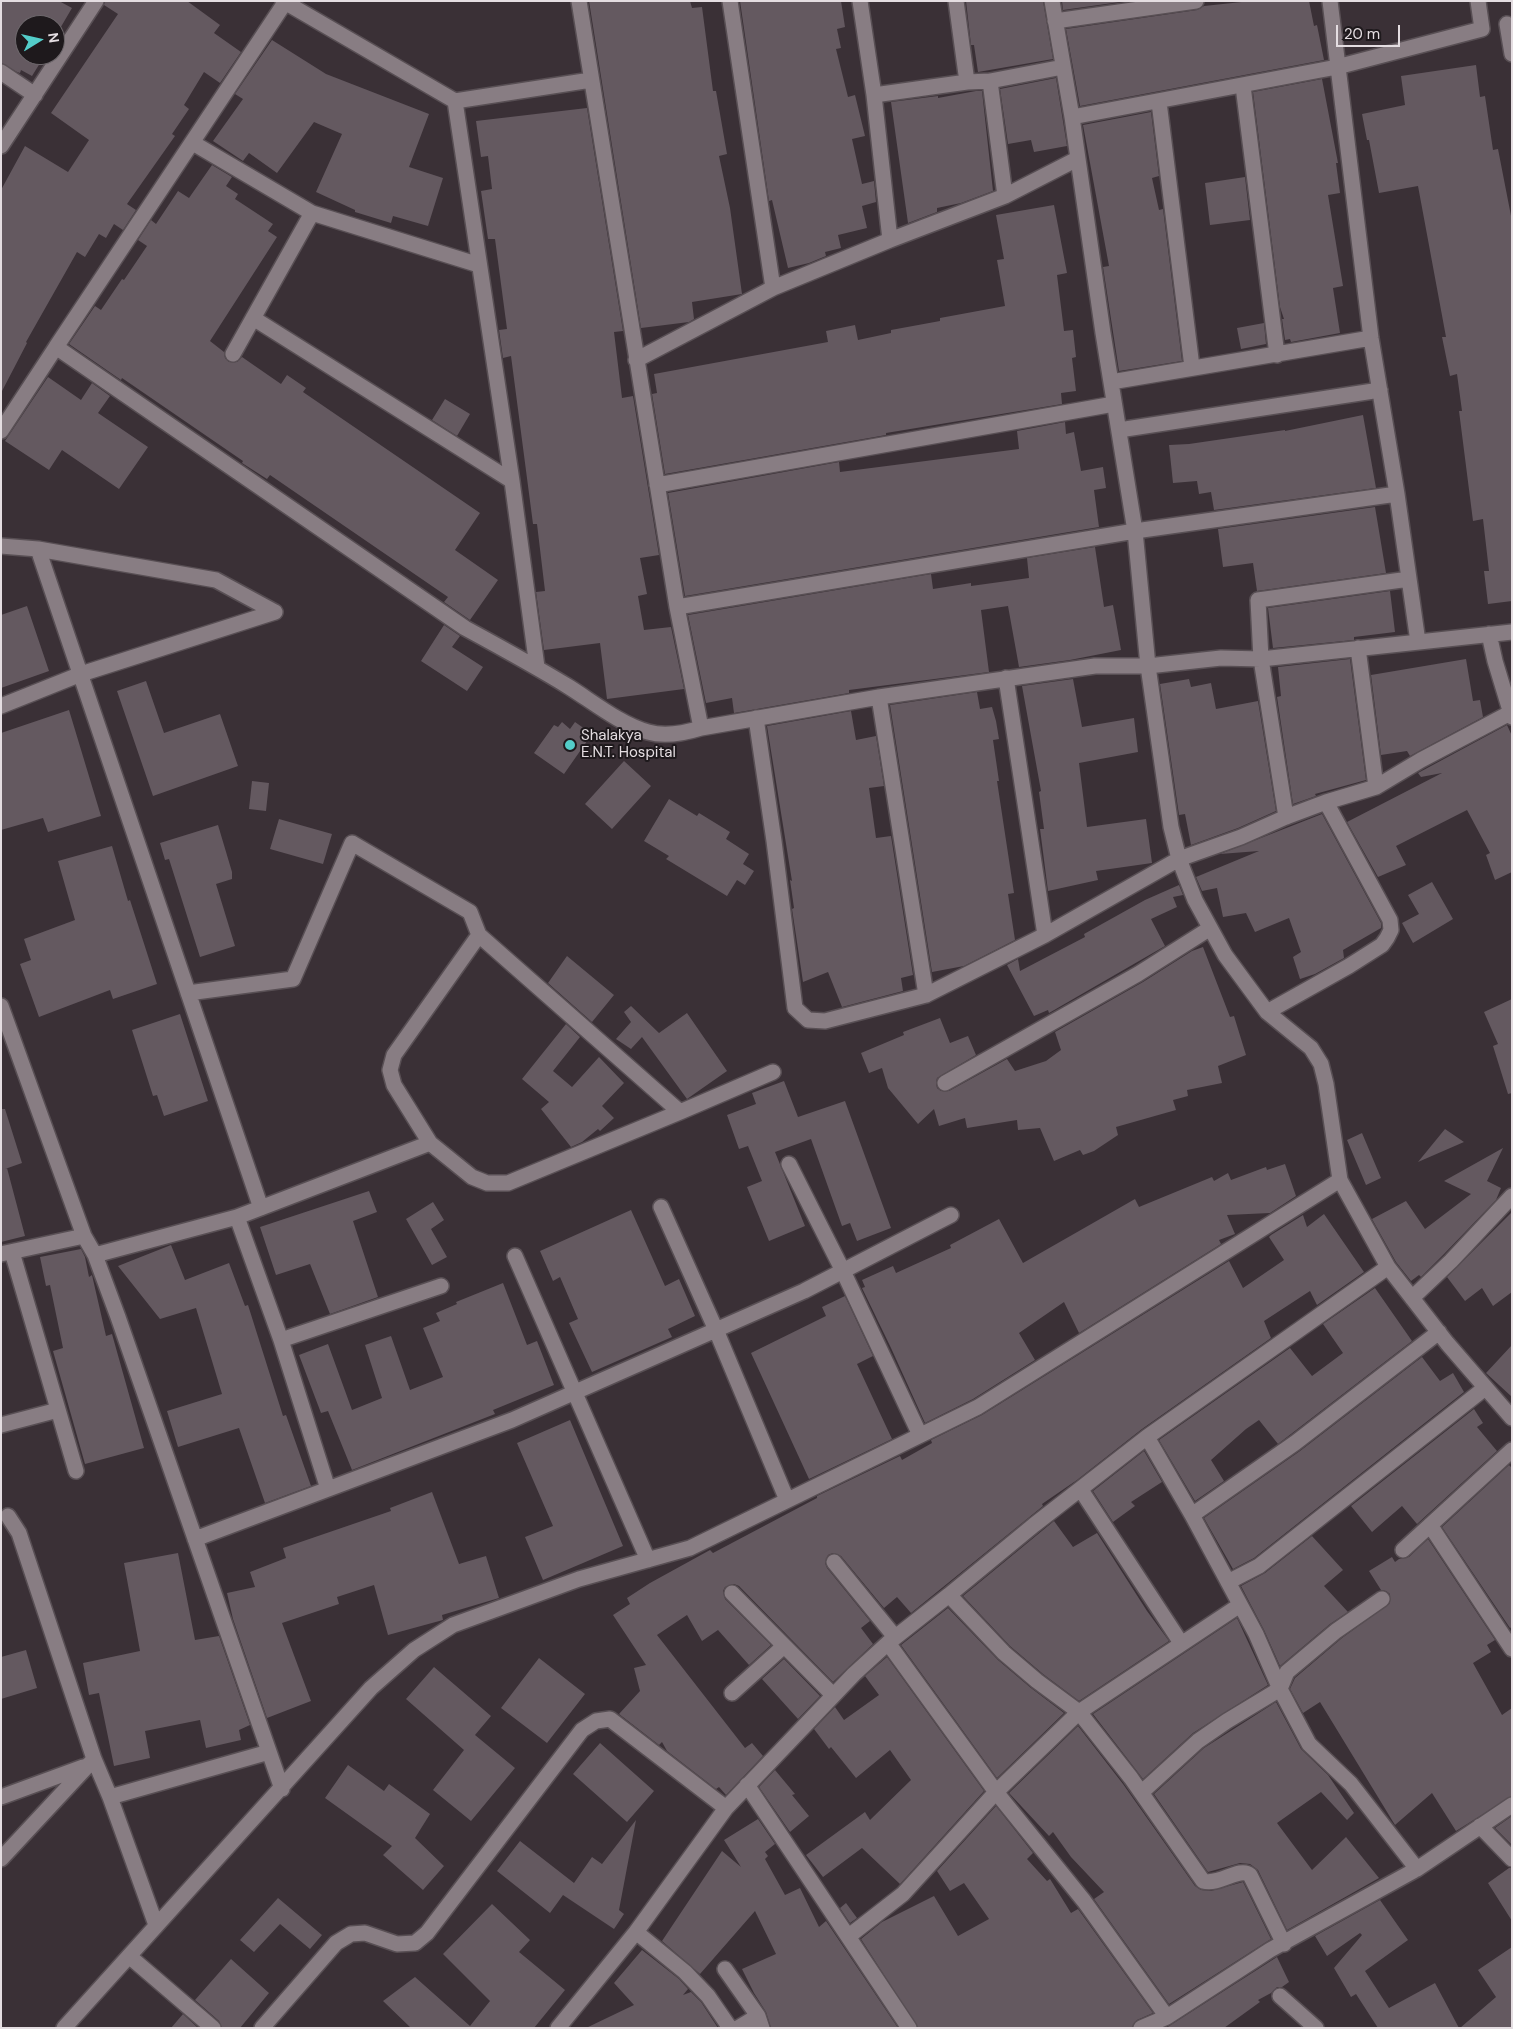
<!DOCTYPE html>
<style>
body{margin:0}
#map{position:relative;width:1513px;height:2029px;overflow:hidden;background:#3a3036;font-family:"DM Sans",sans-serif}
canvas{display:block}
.frame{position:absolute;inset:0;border:2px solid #e4dde1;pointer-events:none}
.north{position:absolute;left:15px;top:15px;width:50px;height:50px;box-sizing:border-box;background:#1e191c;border:1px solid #6d676b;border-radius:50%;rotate:81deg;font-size:14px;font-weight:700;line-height:20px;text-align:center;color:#e4dde1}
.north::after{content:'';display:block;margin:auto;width:18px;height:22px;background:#53cdc9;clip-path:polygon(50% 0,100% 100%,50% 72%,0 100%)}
.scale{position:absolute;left:1336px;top:25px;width:64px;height:22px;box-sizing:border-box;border:2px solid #e4dde1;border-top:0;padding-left:6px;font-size:15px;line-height:18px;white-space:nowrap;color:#e4dde1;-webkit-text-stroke:4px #1e191c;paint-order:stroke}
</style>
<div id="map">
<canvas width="1513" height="2029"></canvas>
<div class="frame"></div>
<div class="north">N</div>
<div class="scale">20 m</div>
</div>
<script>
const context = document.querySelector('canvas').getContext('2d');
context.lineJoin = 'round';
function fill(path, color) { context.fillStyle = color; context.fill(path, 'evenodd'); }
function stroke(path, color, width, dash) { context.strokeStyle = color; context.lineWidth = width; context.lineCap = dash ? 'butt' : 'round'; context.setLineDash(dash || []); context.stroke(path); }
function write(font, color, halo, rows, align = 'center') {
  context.font = font + ' "DM Sans",sans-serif'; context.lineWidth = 4; context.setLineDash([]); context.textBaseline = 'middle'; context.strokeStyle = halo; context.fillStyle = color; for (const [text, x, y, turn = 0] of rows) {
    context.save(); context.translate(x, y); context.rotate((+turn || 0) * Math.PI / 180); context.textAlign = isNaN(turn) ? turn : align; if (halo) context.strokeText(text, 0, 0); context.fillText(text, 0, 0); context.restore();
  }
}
const building = new Path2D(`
 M1 1H59L72 8 55 37V25H25V55H45L32 76 21 70 20 73 17 72 1 63Z
 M105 1H187L220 25 214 33 241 52 220 83 204 72 184 105 189 109 172 134 175 136 127 204 136 210 123 230 114 224 106 238 99 234 85 257 77 252 26 342 27 343 1 393V190L25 146 68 172 89 140 51 113 118 14 104 5Z
 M589 1H690L692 8 702 7 713 91H716L727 154 719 156 730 208 742 294 692 302 694 319 689 322 641 328Z
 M740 1H841L845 27 837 29 841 48 836 49 848 97 855 95 865 136 852 139 862 184 874 181 876 202 862 206 867 228 838 235 841 248 825 252 826 256 809 263 788 268 772 200 769 201Z
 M966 1H1043L1053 59 978 72 974 45H971Z
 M1062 1H1127L1063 10Z
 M1251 1H1309L1314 26 1317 25 1324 60 1080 106 1066 29 1197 10 1204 6Z
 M272 40 326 74 429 114 409 167 443 178 428 226 393 216 391 223 355 212V210L316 192 342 134 314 122 277 173 249 153 243 161 213 141 243 99 235 94Z
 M1476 65 1480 97 1485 96 1493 150 1498 149 1512 221V601L1488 604 1484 571H1489L1483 519 1473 521 1459 411H1462L1457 374 1450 376 1442 337H1446L1418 186 1379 193 1369 140H1367L1362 114 1405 105 1401 76Z
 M1056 78 1067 146 1034 152 1031 140 1008 144 1000 89Z
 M1322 79 1338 163H1336L1340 193 1328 195 1343 286 1333 288 1340 333 1291 342 1290 339 1285 340 1282 319H1284L1280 307 1253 92Z
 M976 91H982L993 191 961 203 937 208V212L908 223 891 102 938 96V98Z
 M587 108 623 331 614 332 622 398 633 396 659 555 640 558 647 594 638 596 644 630 671 627 684 689 607 699 600 643 544 650 536 592 545 591 537 524H533L511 356 503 358 499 330 507 329 495 239H488L481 191 492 189 488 156 481 157 476 121Z
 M1151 112 1159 176 1152 178 1159 210 1163 209 1182 361 1119 371 1103 267 1109 266 1083 125Z
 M212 165 232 177 226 186 238 194 235 199 273 224 268 231 277 237 210 341 224 352 225 358 229 362H237L242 357 281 384 287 375 306 388 303 392 480 513 455 550 498 580 470 620 444 602 448 597 270 475 267 479 242 463 243 461 122 378 121 380 69 344 95 306 101 310 122 279 124 280 147 246 138 240 151 220 156 224 178 191 189 198Z
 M1245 177 1250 220 1210 225 1205 183Z
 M1054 205 1067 273 1057 275 1064 331 1073 330 1076 357 1072 358 1076 391 1061 393 1062 404 886 433V435L665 474 652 394 657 393 654 374 828 342 826 331 855 325 858 340 891 333V330L940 321V318L1005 306 997 260 1004 259 996 215Z
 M1264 323 1266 344 1241 349 1237 328Z
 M48 377 81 400 92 383 110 396 98 413 148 447 119 489 62 450 49 470 5 441Z
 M445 399 470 414 457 436 432 420Z
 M1363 415 1376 488 1214 510 1211 492 1199 494 1197 481 1173 483 1169 445 1189 444 1285 430V431Z
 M1065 422 1066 434 1074 432 1081 471 1103 467 1106 488 1094 490 1099 527 685 596 668 493 839 462 840 472 1019 449 1017 431Z
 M1375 507 1386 573 1257 591 1253 563 1223 567 1218 529Z
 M1095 547 1104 607 1113 605 1121 650 1070 660 1019 667 1008 606 981 610 989 672 849 690V693L734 713 732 698 706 703 688 615 931 574 933 589 971 583V586L1029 578 1027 558Z
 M1390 591 1395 632 1354 637V640L1273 648 1268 608Z
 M27 606 49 671 1 688V615Z
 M444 625 460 636 452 647 483 667 467 691 421 661Z
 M1350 659 1366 780 1315 794 1316 796 1293 804 1277 697 1281 696 1278 667Z
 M1466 659 1473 701 1480 700 1483 717 1410 756 1407 751 1381 755 1371 675Z
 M1073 679 1082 727 1134 718 1138 752 1079 763 1087 827 1146 819 1152 863 1096 871 1098 880 1048 891 1040 829H1044L1039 792 1041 791 1022 686Z
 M1189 679 1191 687 1211 683 1216 709 1258 701 1276 811 1238 828 1191 845 1185 814 1179 815 1160 684Z
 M146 681 164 733 220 714 238 766 153 796 117 691Z
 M977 692 980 709 992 707 996 721 999 739 993 740 999 781H997L1014 893 1008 894 1015 940 964 966 932 972 890 705Z
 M69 710 101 816 48 832 43 818 1 830V733Z
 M851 711 856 740 876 736 884 786 869 788 876 838 891 836 913 975 901 978 903 991 842 1007 828 972 803 982 792 909 794 908 790 880 792 881 767 726Z
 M562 722 570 729 575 722 592 734 564 774 534 753 554 725 558 727Z
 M1507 725 1512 736V872L1495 880 1486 855 1490 853 1467 810 1396 846 1406 865 1378 877 1347 822 1442 773 1421 777 1418 773Z
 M624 761 651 786 612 829 585 804Z
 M252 781 269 783 266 811 249 809Z
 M669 799 697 816 699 813 730 832 726 839 749 854 743 864 754 871 745 885 737 880 727 896 666 859 669 856 644 841Z
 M1322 814 1381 923V928L1343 950 1344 958 1315 974 1300 979 1293 957 1301 952 1289 918 1255 932 1246 913 1223 917 1217 888 1202 891 1196 877 1259 851 1220 854Z
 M279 819 332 834 323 864 270 849Z
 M218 825 232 872V879L216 884 235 946 200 957 169 859 165 860 160 843Z
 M112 846 128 901 130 900 157 984 113 999 110 990 39 1017 20 964 31 960 24 939 75 920 58 861Z
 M1432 882 1453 919 1413 943 1402 923 1419 914 1408 895Z
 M1179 885 1183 895 1173 897 1177 907 1151 919 1165 946 1049 1013 1048 1010 1034 1016 1007 965 1018 959 1020 971 1085 937 1084 934 1145 900Z
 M1203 947 1230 1017 1234 1016 1246 1055 1218 1066 1222 1083 1187 1090 1188 1096 1173 1100 1176 1110 1116 1127 1118 1135 1094 1151 1083 1155 1080 1150 1054 1161 1040 1128 1018 1130 1017 1120 967 1128 965 1118 939 1126 934 1109 918 1124 888 1088 882 1068 869 1073 861 1053 904 1035 903 1032 940 1018 950 1043 968 1036 976 1055 937 1078 936 1083 937 1088 941 1091H949L1007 1059 1015 1071 1046 1061 1061 1050 1055 1032 1143 982 1192 951Z
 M567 956 614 995 592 1022 548 983Z
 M1512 999V1093L1508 1094 1493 1046 1498 1044 1484 1012Z
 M631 1006 659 1033 687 1013 727 1071 687 1099 642 1037 631 1049 616 1039 631 1022 624 1012Z
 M180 1014 208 1101 164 1116 157 1095 153 1096 132 1030Z
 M566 1024 580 1037 553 1071 572 1087 599 1057 624 1083 602 1106 614 1118 600 1131 598 1129 582 1142 571 1147 541 1109 549 1102 522 1079Z
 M784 1081 798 1117 845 1101 891 1228 857 1241 850 1223 842 1226 811 1139 775 1152 805 1226 769 1241 747 1187 762 1181 748 1146 739 1149 727 1115 756 1104 752 1093Z
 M1 1109H5L22 1163 5 1169 7 1168 25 1236 1 1242Z
 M1445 1129 1464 1142 1418 1162Z
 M1362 1133 1381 1178 1366 1185 1347 1140Z
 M1503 1148 1487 1181 1501 1188 1496 1200 1444 1254 1421 1277 1419 1275 1411 1281 1396 1262 1372 1219 1406 1201 1425 1229 1471 1194 1444 1181Z
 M1285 1164 1296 1196 1270 1213 1227 1215 1235 1234 1219 1240 1221 1244 1079 1333 1064 1302 1019 1333 1035 1360 973 1399 925 1423 891 1348 862 1288 865 1287 862 1280 893 1266 896 1273 951 1248 950 1245 999 1219 1023 1263 1135 1199 1139 1207 1212 1177 1214 1181 1228 1173 1231 1180 1266 1167 1267 1170Z
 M369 1191 377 1212 353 1221 378 1297 330 1314 310 1264 276 1275 260 1227Z
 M433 1202 444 1220 431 1229 447 1257 432 1265 406 1219Z
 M631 1210 665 1286 679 1279 695 1316 668 1329 672 1337 592 1372 569 1323 578 1319 560 1277 553 1281 540 1251Z
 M1512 1212V1292L1493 1306 1482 1288 1465 1301 1447 1277Z
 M1324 1214 1364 1272 1317 1305 1310 1291 1264 1321 1271 1338 1142 1429 1077 1480 1042 1504 1043 1506 911 1613 897 1597 884 1608 841 1556 833 1553 828 1555 825 1563 827 1568 870 1621 861 1628 873 1644 833 1682 739 1586 734 1584 725 1587 723 1591 725 1599 771 1645 749 1665 718 1630 702 1641 687 1615 657 1635 745 1748 752 1743 763 1756 726 1795 719 1787 716 1789 667 1751 662 1742 659 1745 619 1714 640 1691 634 1668 646 1665 613 1615 630 1604 627 1598 650 1583 710 1550 713 1553 817 1498V1496L900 1456 902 1460 932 1443 931 1440 982 1415 1229 1261 1243 1288 1284 1260 1269 1237 1271 1235 1303 1215 1307 1227Z
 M171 1245 185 1280 229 1263 245 1306 248 1305 283 1416 286 1415 311 1486 265 1503 239 1428 178 1447 167 1411 222 1394 196 1308 160 1319 118 1266Z
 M81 1249 85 1257 89 1277 92 1275 106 1336 112 1334 144 1448 85 1464 53 1351 63 1348 50 1285 46 1286 40 1257Z
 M503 1283 527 1345 537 1341 554 1385 493 1410 495 1414 352 1470 328 1411 321 1413 299 1355 328 1344 352 1410 382 1398 365 1345 391 1336 410 1390 443 1377 423 1328 440 1321 436 1313 457 1304 456 1302Z
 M1375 1288 1412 1341 1278 1444 1259 1420 1246 1429 1211 1460 1224 1481 1195 1501 1159 1440 1290 1348 1312 1376 1343 1353 1323 1324Z
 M845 1296 873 1356 857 1364 892 1439 809 1479 751 1353 826 1316 822 1307Z
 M1512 1345V1397L1486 1373Z
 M1422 1357 1440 1381 1453 1373 1464 1392 1254 1558 1233 1569 1204 1518 1300 1451Z
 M1474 1409 1483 1423 1477 1427 1497 1451 1417 1524 1402 1506 1372 1532 1351 1506Z
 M570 1420 623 1546 543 1580 525 1537 553 1526 517 1443Z
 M1144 1451 1162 1482 1131 1502 1135 1506 1113 1522 1093 1491Z
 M1509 1465 1512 1468V1627L1510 1628 1442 1527Z
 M432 1492 459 1564 486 1556 499 1598 442 1615 443 1620 388 1635 374 1585 337 1597 339 1604 282 1623 311 1701 267 1718 233 1619 227 1593 255 1587 250 1572 286 1558 283 1548 391 1511 390 1508Z
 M1054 1521 1073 1547 1097 1533 1147 1611 1169 1641 1079 1701 1043 1674 1010 1646 963 1596Z
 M1312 1536 1343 1570 1324 1586 1348 1612 1330 1624 1280 1666 1264 1630 1241 1586 1265 1573Z
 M1428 1539 1495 1640 1487 1645 1491 1652 1473 1663 1502 1715 1512 1708V1796L1456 1831 1432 1793 1395 1825 1320 1702 1303 1713 1290 1689 1295 1678 1342 1638 1390 1603V1594L1386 1591 1381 1590 1369 1571 1392 1557 1395 1562 1399 1559 1409 1557Z
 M178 1553 195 1640 219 1636 250 1725 239 1730 241 1740 206 1748 200 1720 145 1731 150 1758 114 1766 99 1693 89 1695 83 1663 140 1651 124 1563Z
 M948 1608 998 1660 1031 1688 1064 1713 997 1778 901 1645Z
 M1237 1618 1268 1685 1193 1733 1143 1779 1093 1714Z
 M26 1650 37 1688 1 1699V1657Z
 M887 1657 984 1791 900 1884 862 1848 823 1877 806 1855 865 1812 870 1820 911 1780 890 1750 856 1778 831 1747 829 1749 814 1729 835 1707 844 1720 879 1695 865 1676Z
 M539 1658 585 1694 547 1743 501 1708Z
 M784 1659 820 1696 798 1719 762 1679Z
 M434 1667 491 1716 475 1735 515 1768 471 1821 433 1790 464 1750 406 1699Z
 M1276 1702 1301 1749 1328 1775 1354 1813 1347 1820 1321 1792 1277 1823 1312 1870 1346 1837 1379 1878 1287 1930 1258 1870 1250 1864 1240 1863 1208 1872 1154 1794 1204 1748Z
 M1078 1726 1123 1784 1195 1886 1201 1890 1211 1891 1243 1882 1271 1939 1169 2004 1094 1899 1104 1892 1071 1857 1053 1832 1049 1836 1009 1793Z
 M600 1743 654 1791 627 1822 573 1774Z
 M348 1765 384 1791 389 1784 430 1814 415 1838 444 1866 423 1890 383 1855 392 1846 325 1798Z
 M775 1770 795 1794 792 1795 809 1816 790 1832 759 1787Z
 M996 1806 1033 1853 1027 1859 1047 1881 1050 1879 1071 1913 1078 1909 1153 2013 1137 2020 1132 2028H918L861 1939 882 1922 934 1896 958 1936 989 1919 964 1883 950 1891 937 1871Z
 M1512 1816V1845L1495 1828Z
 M758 1819 775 1844 765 1852 768 1856 765 1859 785 1895 800 1888 819 1927 826 1921 898 2028H771L766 2012 754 1993 742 1969 776 1954 755 1911 700 1974 662 1941 722 1851 741 1867 724 1840Z
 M636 1820 619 1910 624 1914 614 1929 563 1895 550 1913 497 1871 520 1841 574 1883 592 1857 602 1864Z
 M1509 1868H1512V1921L1488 1883Z
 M278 1898 322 1935 310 1949 280 1924 254 1952 240 1940Z
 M1380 1900 1408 1940 1365 1971 1389 2008 1435 1983 1459 2028H1378L1356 1994 1351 1997 1334 1968 1362 1935 1360 1933 1327 1956 1315 1936Z
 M846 1903 857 1918 850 1923 840 1908Z
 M492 1904 530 1940 519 1952 565 1990 534 2028H411L383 2001 415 1977 470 2026 490 2001 443 1954Z
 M1512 1947V2028H1460L1496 1997 1478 1970Z
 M642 1950 679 1979 688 1989 683 1995 691 1992 701 2002 718 2028H586L634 2005 614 1983Z
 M1277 1957 1289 1982 1282 1987H1277L1271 1993 1258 2000 1260 2002 1224 2028H1166Z
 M231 1959 269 1993 240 2028H222L219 2021 195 2000Z
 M183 2014 198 2028H171Z`);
const street = new Path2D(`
 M283 1 455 101
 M579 1 677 607 701 728 879 697 1095 666H1148L1221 658 1261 659 1512 632
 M730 1 773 288
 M860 1 874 95 890 240
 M956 1 967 82
 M1052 1 1072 117 1103 333 1135 531 1148 666 1171 827 1179 859 1195 900 1225 955 1267 1012 1311 1048 1321 1064 1326 1084 1340 1180 1388 1267 1447 1343 1512 1418
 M1330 1 1371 338 1397 494 1418 642
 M1055 21 1196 1
 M1507 24 1512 54
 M1 72 35 95
 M990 81 1005 196
 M1243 86 1277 355
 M874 95 967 82 990 81 1063 67
 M1159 102 1192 367
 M1072 117 1337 67 1482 29 1478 1
 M193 143 312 213 479 265
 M1 146 96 1
 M253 318 512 481
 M56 347 286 1
 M233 354 312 213
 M636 360 773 288 890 240 1005 196 1077 159
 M1111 382 1371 338
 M1119 430 1380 390
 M1 431 56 347 465 628C500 647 535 666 569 687 593 702 620 724 648 732 665 737 685 733 701 728
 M657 485 1114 404
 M1 546 38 549 261 1208
 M38 549 216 580 275 612
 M677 607 1135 531 1397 494
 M1489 634 1495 661 1512 717
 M1358 648 1376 787
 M537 667 512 481 455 101 591 80
 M1006 678 1045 935
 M879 697 926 995
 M1 706 81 674 275 612
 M756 718 774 841 795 1008 808 1020 825 1021 926 995 1045 935 1179 859 1241 837 1286 817 1326 802 1376 787 1421 760 1510 713
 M1286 817 1261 659 1258 600 1409 579
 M188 993 293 979 352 843 470 912 479 935 680 1112
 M1 1006 84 1236 95 1255 118 1317 282 1789
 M1267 1012 1349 966 1382 945 1387 938 1391 930 1390 920 1326 802
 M945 1083 1138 974 1209 929
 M430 1143 394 1085 390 1070 394 1055 479 935
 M789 1164 843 1271 920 1435
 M661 1207 716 1330 787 1500
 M237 1217 430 1143 472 1177 487 1183H508L680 1112 773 1072
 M12 1252 76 1471
 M1 1254 84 1236
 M95 1255 237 1217 281 1340 328 1489
 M515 1256 648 1560
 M1412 1298 1451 1261 1512 1196
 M281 1340 441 1286
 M1 1425 58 1410
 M1147 1437 1192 1515 1256 1634 1280 1689 1309 1744 1351 1784 1417 1869
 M1081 1490 1181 1643
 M1192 1515 1295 1443 1439 1332
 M8 1516 19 1533 94 1759 110 1797 156 1925
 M1430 1525 1512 1649
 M195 1539 512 1420 804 1291 951 1215
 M1403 1550 1512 1450
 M834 1562 895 1637
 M1228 1582 1259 1566 1485 1388
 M732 1593 833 1695
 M949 1595 1004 1653 1037 1681 1079 1712 1131 1778 1203 1881C1220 1886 1239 1866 1250 1875L1284 1944
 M888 1643 996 1792 1079 1712 1240 1605
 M732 1693 784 1646
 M747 1785 909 2028
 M1142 1792 1198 1741 1227 1721 1280 1689 1287 1672 1336 1631 1382 1599
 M1 1797 83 1767
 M110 1797 269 1752
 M1480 1826 1512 1859
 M1 1859 94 1759
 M636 1932 685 1972 708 1996 730 2028
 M849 1936 903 1894 996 1792 1084 1901 1167 2017
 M129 1956 213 2028
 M725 1969 758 2016 762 2028
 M1280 1996 1316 2028
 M64 2028 371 1688 414 1650 453 1625 579 1579 690 1548 978 1407 1340 1180
 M262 2028 336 1943 351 1934 365 1933 397 1944 415 1943 427 1933 582 1730 596 1721 610 1719 726 1808
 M558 2028 636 1932 726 1808 854 1674 888 1643 949 1595 1034 1525 1147 1437 1388 1267
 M738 2028 758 2016
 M1141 2028 1167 2017 1270 1950 1417 1869 1512 1805`);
const markers = [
 [570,745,6,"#53cdc9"]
];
const poiNames = [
 ["Shalakya",581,736],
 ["E.N.T. Hospital",581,753]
];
fill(building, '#645960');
stroke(street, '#584f54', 18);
stroke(street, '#887d83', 15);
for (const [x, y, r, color] of markers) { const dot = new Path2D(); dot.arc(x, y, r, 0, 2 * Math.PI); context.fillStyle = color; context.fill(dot); stroke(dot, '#1e191c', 2); }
write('15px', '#e4dde1', '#1e191c', poiNames, 'left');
</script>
